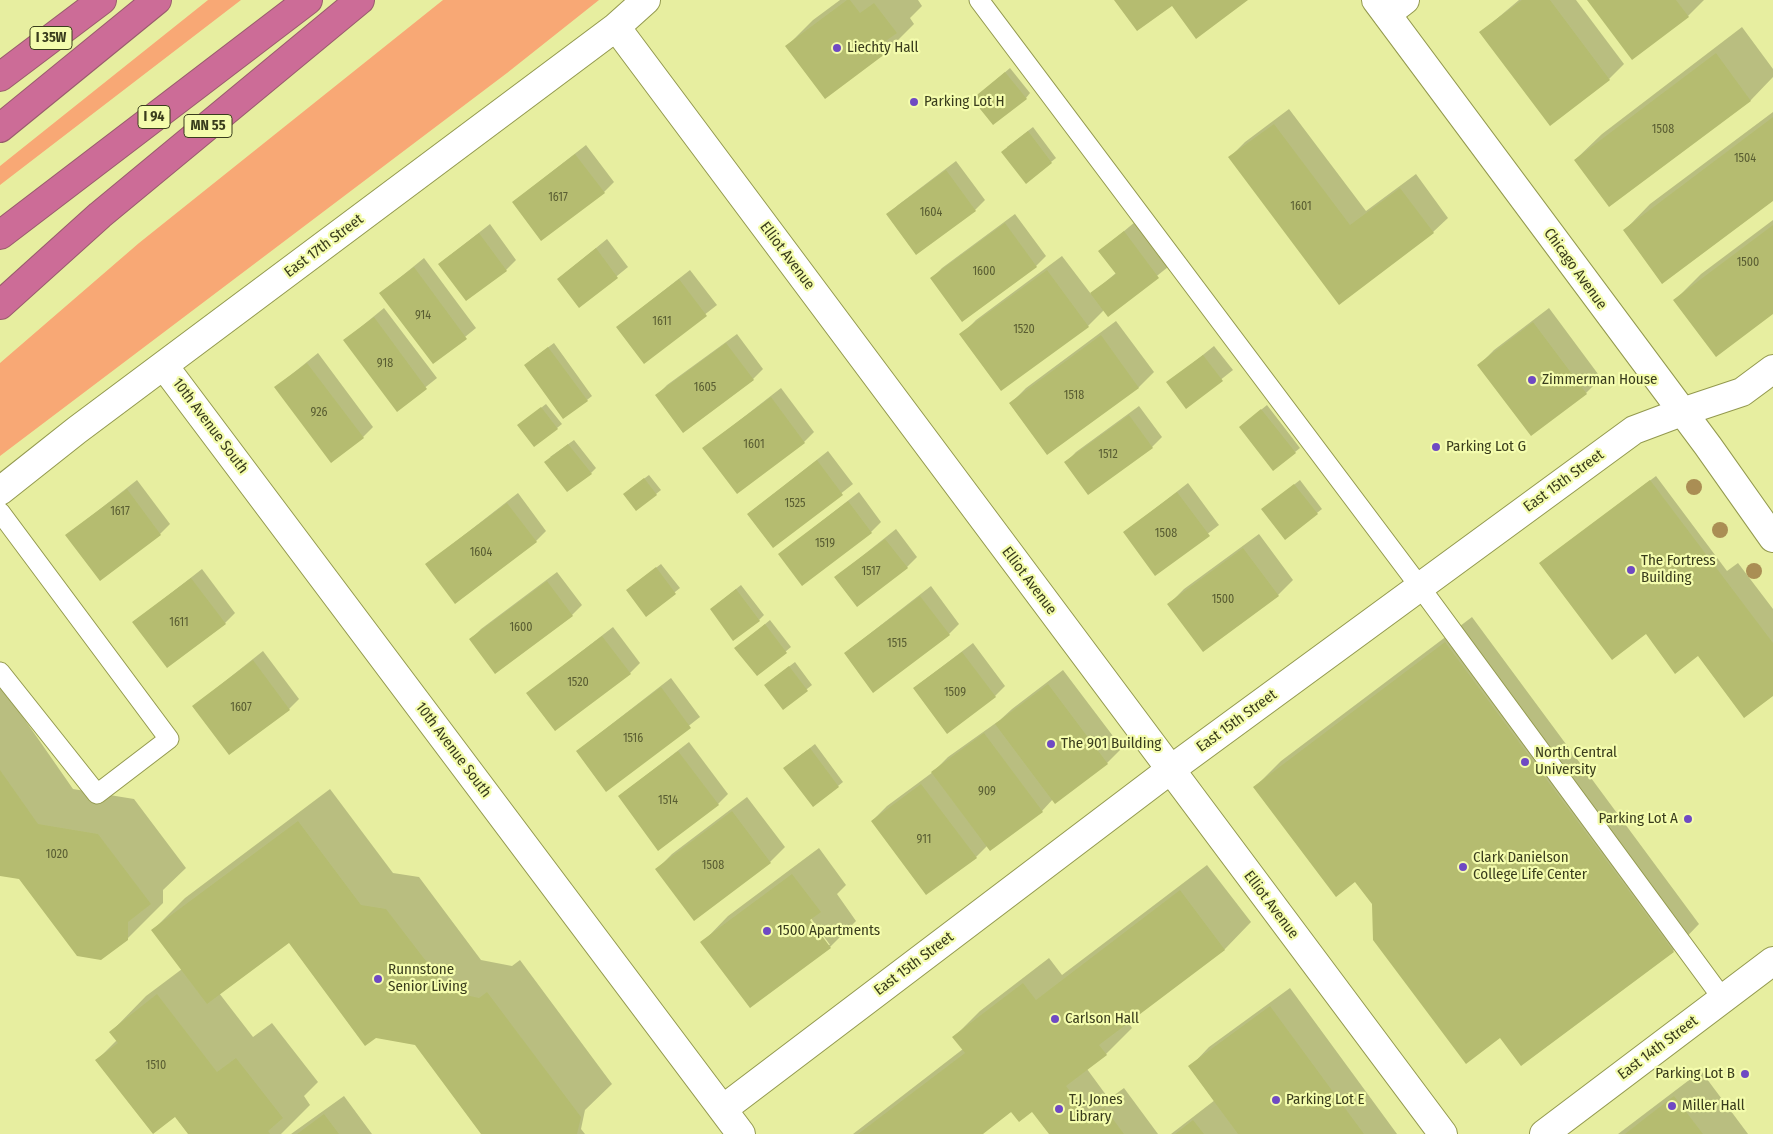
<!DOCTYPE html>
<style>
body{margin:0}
canvas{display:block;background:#e7eea0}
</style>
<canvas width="1773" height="1134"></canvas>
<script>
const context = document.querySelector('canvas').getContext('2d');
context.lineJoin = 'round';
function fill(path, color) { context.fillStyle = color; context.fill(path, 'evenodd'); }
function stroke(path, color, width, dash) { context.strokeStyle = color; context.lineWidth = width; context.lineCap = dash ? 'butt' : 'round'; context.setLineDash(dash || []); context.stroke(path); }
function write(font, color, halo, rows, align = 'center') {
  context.font = font + ' "Fira Sans Condensed",sans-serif'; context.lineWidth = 4.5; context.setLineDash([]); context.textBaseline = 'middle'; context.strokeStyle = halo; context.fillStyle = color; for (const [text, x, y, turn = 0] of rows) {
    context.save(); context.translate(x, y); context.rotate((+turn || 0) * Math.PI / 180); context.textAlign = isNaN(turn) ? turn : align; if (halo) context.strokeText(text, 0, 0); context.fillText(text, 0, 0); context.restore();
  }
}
const green = new Path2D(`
 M208 0H241L0 185V166Z
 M443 0H599L507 73 0 456V363L139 243Z`);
const shadow = new Path2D(`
 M840 0H918L922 6 910 18 914 24 888 50 787 46 813 20Z
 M1519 0H1576L1624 64 1609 79 1481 32Z
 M1589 0H1704L1688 16Z
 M1742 27 1773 69V77L1751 100 1610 205 1575 160 1602 134Z
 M1010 68 1030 93 1026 98 977 96Z
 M1289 109 1366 211 1416 174 1448 218 1433 232 1340 303 1230 157 1245 142Z
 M1773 112V199L1624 231 1650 204Z
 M1033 127 1056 158 1026 182 1007 147Z
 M586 145 614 182 604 192 513 202Z
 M956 161 985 200 975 210 888 215 898 205Z
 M1015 214 1046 256 1036 266 932 278 942 268Z
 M1773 220V313L1675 300 1701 274Z
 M1135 222 1168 267 1108 315 1104 310 1088 326 961 335 976 320 1062 256 1091 294 1116 273 1100 251Z
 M490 224 516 260 506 270 439 264Z
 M607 239 628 267 579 307 558 279Z
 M424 258 476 328 433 363 381 293Z
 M690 270 717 305 644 362 617 327Z
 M384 308 437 378 397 410 345 340Z
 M1549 308 1601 378 1586 393 1479 365 1494 350Z
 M1116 321 1154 372 1139 387 1048 453 1011 403 1026 388Z
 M737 334 763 369 753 379 657 395 667 385Z
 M554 343 592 396 587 400 531 360Z
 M1214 346 1233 370 1186 407 1168 383Z
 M318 353 373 427 363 437 276 387Z
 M781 388 814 432 804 442 704 448Z
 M546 404 562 424 557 428 524 421Z
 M1267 405 1300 448 1295 452 1240 427Z
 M1139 406 1162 437 1152 447 1066 462 1076 452Z
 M574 440 596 468 591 473 550 457Z
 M828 451 853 484 773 547 748 514Z
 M649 475 661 490 656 494 630 489Z
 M1656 476 1727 571 1738 563 1773 609V695L1698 655 1646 633 1546 559Z
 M137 480 170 524 160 534 67 535Z
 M1300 480 1322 509 1285 538 1268 505Z
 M1188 483 1219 525 1156 574 1125 532Z
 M859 492 881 522 871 532 780 554Z
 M518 493 546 531 536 541 427 564Z
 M896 529 917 557 907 567 836 577Z
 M1259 534 1293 580 1278 595 1169 604 1184 589Z
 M661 564 680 588 646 615 632 586Z
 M202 569 235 613 225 623 134 622Z
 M557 572 582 605 572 615 471 639 481 629Z
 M741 585 764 615 759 620 716 605Z
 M931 586 959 624 949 634 845 653Z
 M1472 617 1699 924 1673 951 1373 904 1356 880 1255 787 1281 761Z
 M770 620 791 647 757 675 736 648Z
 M613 627 640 663 630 673 528 693Z
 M973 643 1005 686 995 696 914 688Z
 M263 651 299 699 289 709 194 706Z
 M795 662 812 685 783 708 770 681Z
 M1063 670 1122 748 1107 763 1053 799 1042 811 988 845 976 857 872 821 887 806 933 772 948 757 1000 720 1012 709Z
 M671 678 700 717 607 790 577 751Z
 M0 684 73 789 134 799 186 868 163 890V903L127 939 20 878 0 875Z
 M689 742 728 794 718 804 619 796Z
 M815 744 843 782 838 786 784 768Z
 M330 789 393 873 419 877 481 960 512 966 520 960 612 1084 585 1110 581 1129 585 1134H483L416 1044 289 941 219 993 253 1037 272 1023 318 1082 304 1096 310 1105 281 1134H190L176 1116 97 1060 117 1040 111 1032 146 996 182 969 153 930 185 898Z
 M747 797 785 847 770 862 657 869 672 854Z
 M819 848 846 885 837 894 856 921 830 947 750 1007 702 943 728 916ZM808 914 830 945H827L806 915Z
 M1207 865 1251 922 1225 949 1128 1022 1132 1028 1106 1054 1087 1069 1109 1099 1124 1088 1158 1134H1050L1032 1110 1012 1111 981 1134H853L963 1049 954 1037 980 1011 1049 958 1062 975Z
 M1290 988 1397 1134H1171L1215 1100 1190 1067 1209 1047Z
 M1701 1071 1748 1134H1618Z
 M344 1096 372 1134H291Z`);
const building = new Path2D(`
 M847 0H850L860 13 874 3 897 33 883 43 889 51 825 99 785 46Z
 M1114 0H1248L1196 39 1172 6 1137 31Z
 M1522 0H1550L1610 80 1550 126 1479 32Z
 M1587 0H1676L1689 17 1632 60Z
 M1716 53 1751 101 1609 207 1574 160Z
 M1005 72 1027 99 993 125 972 99Z
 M1773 117V201L1662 284 1623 230Z
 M1274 124 1350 225 1400 188 1434 233 1339 305 1228 157Z
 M1028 131 1052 163 1026 184 1001 152Z
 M575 154 605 193 541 241 512 202Z
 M946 170 976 211 916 255 886 214Z
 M1005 223 1037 267 962 322 930 278Z
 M1773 225V314L1716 357 1673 300Z
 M1124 231 1159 278 1108 317 1090 293 1116 274 1098 251Z
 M479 233 507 271 466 301 438 264Z
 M596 248 618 278 579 308 557 279Z
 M414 267 467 339 433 364 379 293Z
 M1047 270 1089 327 1001 391 959 334Z
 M679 279 707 316 644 364 616 327Z
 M374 317 427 389 397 412 343 340Z
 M1533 322 1587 394 1531 436 1477 365Z
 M1101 335 1139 388 1047 455 1009 403Z
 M726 343 754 380 683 433 655 395Z
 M548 347 588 401 563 419 524 365Z
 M1203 355 1223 381 1186 409 1166 382Z
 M307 363 364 438 331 463 274 387Z
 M771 397 805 443 737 494 702 448Z
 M541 407 558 429 534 447 517 425Z
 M1261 409 1296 453 1273 471 1239 427Z
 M1129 415 1153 448 1088 495 1064 462Z
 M568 444 592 474 567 492 544 462Z
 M817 460 843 495 773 548 747 514Z
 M644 478 657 495 636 511 623 494Z
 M1650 480 1773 643V696L1744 718 1698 656 1675 674 1646 634 1612 660 1539 563Z
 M1294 484 1318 514 1285 540 1261 509Z
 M127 489 161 535 100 581 65 535Z
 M1177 492 1210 536 1155 576 1123 532Z
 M848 501 872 533 802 586 778 554Z
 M507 503 537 542 455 604 425 564Z
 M885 539 908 568 857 607 834 577Z
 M1243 548 1279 596 1203 652 1167 604Z
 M656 567 676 594 646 617 626 590Z
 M191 578 226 624 167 668 132 622Z
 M547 581 573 616 495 674 469 639Z
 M736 589 760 621 733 641 710 609Z
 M920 596 950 635 873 693 844 653Z
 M765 624 787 653 757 676 734 648Z
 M602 636 631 674 555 731 526 693Z
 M1445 642 1674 952 1521 1066 1500 1038 1466 1064 1373 940 1372 904 1355 882 1336 897 1253 787Z
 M962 652 996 697 947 734 913 688Z
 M253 660 290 710 229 755 192 706Z
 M789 666 808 691 783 710 764 685Z
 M1048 684 1108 764 1055 804 995 724Z
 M661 687 691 728 606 792 576 751Z
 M984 733 1043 812 990 851 931 772Z
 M810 748 839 787 813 807 783 768Z
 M678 751 719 805 658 851 618 796Z
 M0 770 38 824 98 834 151 904 128 922V940L101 960 77 956 19 879 0 876Z
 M921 784 977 858 926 895 871 821Z
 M732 811 771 863 694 921 655 869Z
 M298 821 361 905 386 909 449 991 479 998 487 992 581 1117 577 1134H481L415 1045 376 1038 365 1046 289 943 207 1004 151 930Z
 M792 874 821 912 810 920 831 948 750 1008 700 942Z
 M1180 890 1225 950 1099 1045 1107 1055 1066 1086 1090 1117 1104 1107 1124 1134H1049L1032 1112 1019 1122 1011 1112 983 1134H858L965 1053 952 1037 1023 983 1036 1000Z
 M157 994 217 1072 236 1058 283 1118 268 1131 270 1134H188L175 1117 153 1134 95 1060 118 1043 109 1032Z
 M1270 1006 1364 1134H1238L1188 1066Z
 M1674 1096 1703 1134H1625L1648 1116Z
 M324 1114 339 1134H297Z
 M1193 1120 1204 1134H1175Z`);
const service = new Path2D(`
 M979 0 1420 587 1723 999
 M0 512 169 739 97 794 0 672`);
const minor = new Path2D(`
 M1387 14 1405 0
 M616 27 1443 1134
 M164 366 741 1134
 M0 491 77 430 616 27 646 0
 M723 1109 1170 770 1634 430 1682 412`);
const tertiary = new Path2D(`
 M1376 0 1708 446 1773 538
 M1682 412 1742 392 1773 369
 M1544 1134 1773 961`);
const motorway = new Path2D(`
 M0 77 102 0
 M0 128 157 0
 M0 235 308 0
 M0 305 100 215 360 0`);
const trees = [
 [1694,487],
 [1720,530],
 [1754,571]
];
const markers = [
 [837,48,5,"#6f4ac3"],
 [914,102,5,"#6f4ac3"],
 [1532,380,5,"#6f4ac3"],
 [1436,447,5,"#6f4ac3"],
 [1631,570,5,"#6f4ac3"],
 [1051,744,5,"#6f4ac3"],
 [1525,762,5,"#6f4ac3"],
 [1688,819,5,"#6f4ac3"],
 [1463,867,5,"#6f4ac3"],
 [767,931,5,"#6f4ac3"],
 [378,979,5,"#6f4ac3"],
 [1055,1019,5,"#6f4ac3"],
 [1745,1074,5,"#6f4ac3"],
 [1276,1100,5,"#6f4ac3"],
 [1672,1106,5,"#6f4ac3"],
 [1059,1109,5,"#6f4ac3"]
];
const numberNames = [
 ["1508",1663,130],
 ["1504",1745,159],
 ["1617",558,198],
 ["1601",1301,207],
 ["1604",931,213],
 ["1500",1748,263],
 ["1600",984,272],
 ["914",423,316],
 ["1611",662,322],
 ["1520",1024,330],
 ["918",385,364],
 ["1605",705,388],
 ["1518",1074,396],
 ["926",319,413],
 ["1601",754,445],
 ["1512",1108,455],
 ["1525",795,504],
 ["1617",120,512],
 ["1508",1166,534],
 ["1519",825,544],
 ["1604",481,553],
 ["1517",871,572],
 ["1500",1223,600],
 ["1611",179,623],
 ["1600",521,628],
 ["1515",897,644],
 ["1520",578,683],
 ["1509",955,693],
 ["1607",241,708],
 ["1516",633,739],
 ["909",987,792],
 ["1514",668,801],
 ["911",924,840],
 ["1020",57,855],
 ["1508",713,866],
 ["1510",156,1066]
];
const shields = [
 [51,38,42],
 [154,117,32],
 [208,126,48]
];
const shieldNames = [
 ["I 35W",51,38],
 ["I 94",154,117],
 ["MN 55",208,126]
];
const poiNames = [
 ["Liechty Hall",847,48],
 ["Parking Lot H",924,102],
 ["Zimmerman House",1542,380],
 ["Parking Lot G",1446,447],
 ["The Fortress",1641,561],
 ["Building",1641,578],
 ["The 901 Building",1061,744],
 ["North Central",1535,753],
 ["University",1535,770],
 ["Parking Lot A",1678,819,"right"],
 ["Clark Danielson",1473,858],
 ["College Life Center",1473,875],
 ["1500 Apartments",777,931],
 ["Runnstone",388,970],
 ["Senior Living",388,987],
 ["Carlson Hall",1065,1019],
 ["Parking Lot B",1735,1074,"right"],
 ["T.J. Jones",1069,1100],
 ["Library",1069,1117],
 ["Parking Lot E",1286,1100],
 ["Miller Hall",1682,1106]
];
const streetNames = [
 ["East 17th Street",324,246,-37],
 ["Elliot Avenue",787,256,53],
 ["Chicago Avenue",1575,269,54],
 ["10th Avenue South",210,426,53],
 ["East 15th Street",1564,481,-36],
 ["Elliot Avenue",1029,581,53],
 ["East 15th Street",1237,721,-36],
 ["10th Avenue South",453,750,53],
 ["Elliot Avenue",1271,905,53],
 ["East 15th Street",914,964,-37],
 ["East 14th Street",1658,1048,-37]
];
fill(green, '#f8a875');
fill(shadow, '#0003');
fill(building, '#b5bc70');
stroke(service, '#93994e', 21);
stroke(minor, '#93994e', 30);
stroke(tertiary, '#93994e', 30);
stroke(motorway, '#995c6c', 30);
stroke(service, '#fff', 19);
stroke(minor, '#fff', 28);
stroke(tertiary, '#fff', 28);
stroke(motorway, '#cc6c97', 28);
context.fillStyle = '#aa8e54';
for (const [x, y] of trees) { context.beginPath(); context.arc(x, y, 8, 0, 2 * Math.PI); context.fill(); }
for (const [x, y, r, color] of markers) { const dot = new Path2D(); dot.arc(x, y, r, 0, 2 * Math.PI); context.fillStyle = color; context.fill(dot); stroke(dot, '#f4fcad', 2); }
write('12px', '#595d32', null, numberNames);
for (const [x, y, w] of shields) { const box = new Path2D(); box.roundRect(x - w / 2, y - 11.5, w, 23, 4); context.fillStyle = '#f4fcad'; context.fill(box); stroke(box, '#3a3d1d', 1); }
write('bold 14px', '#3a3d1d', null, shieldNames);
write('15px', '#3a3d1d', '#f4fcad', poiNames, 'left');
write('15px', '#3a3d1d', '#f4fcad', streetNames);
</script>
